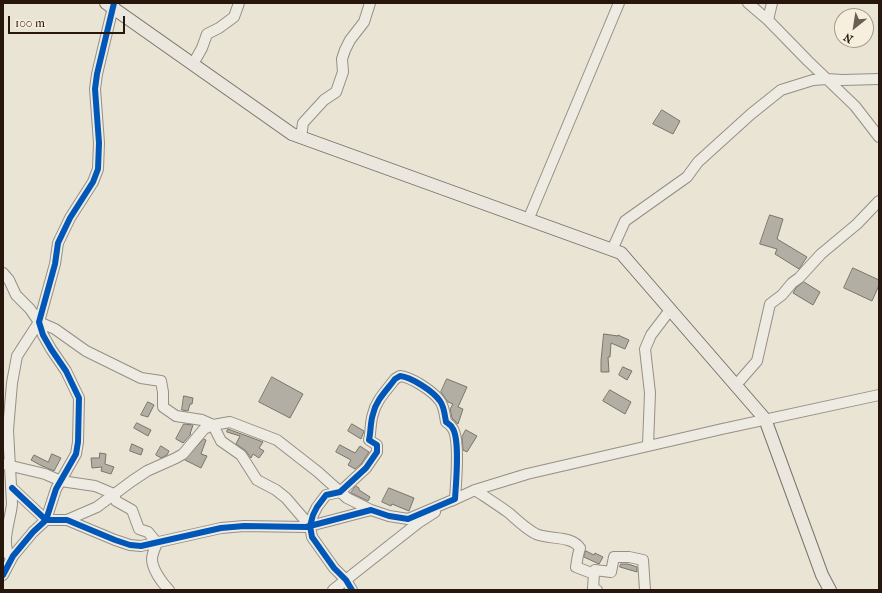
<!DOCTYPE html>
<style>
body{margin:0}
#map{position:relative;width:882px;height:593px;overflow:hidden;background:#eae4d5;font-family:"IM FELL French Canon",serif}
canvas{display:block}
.frame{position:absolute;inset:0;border:4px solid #26160b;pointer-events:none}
.north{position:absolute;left:834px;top:8px;width:40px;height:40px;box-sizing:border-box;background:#f7efde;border:1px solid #a3988a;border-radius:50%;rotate:210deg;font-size:11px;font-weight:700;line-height:16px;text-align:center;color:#26160b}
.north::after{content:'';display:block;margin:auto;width:14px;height:18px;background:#6b5e52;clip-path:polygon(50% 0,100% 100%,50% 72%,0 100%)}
.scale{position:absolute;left:8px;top:16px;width:117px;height:18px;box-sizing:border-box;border:2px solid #26160b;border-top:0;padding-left:5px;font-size:12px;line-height:14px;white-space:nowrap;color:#26160b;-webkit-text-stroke:3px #f7efde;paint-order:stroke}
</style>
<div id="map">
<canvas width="882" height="593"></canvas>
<div class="frame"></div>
<div class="north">N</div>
<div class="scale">100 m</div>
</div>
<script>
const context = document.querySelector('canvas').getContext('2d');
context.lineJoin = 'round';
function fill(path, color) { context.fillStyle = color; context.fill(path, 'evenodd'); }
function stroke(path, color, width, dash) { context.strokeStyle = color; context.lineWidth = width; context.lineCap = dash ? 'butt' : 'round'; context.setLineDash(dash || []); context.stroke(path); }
const building = new Path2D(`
 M662 110 680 121 673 134 653 124Z
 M770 215 783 219 777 239 807 257 799 269 775 254 777 249 760 244Z
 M853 268 879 280V285L872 301 844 288Z
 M804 282 820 292 813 305 793 293 796 288Z
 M604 334 618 336V335L629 340 625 349 611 343 610 357H608L609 372H601V361Z
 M623 367 632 371 627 380 619 375Z
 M272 377 303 394 290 418 259 402Z
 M447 379 467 387 458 407 463 409 458 424 452 418 450 409 453 404 448 402 441 392Z
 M610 390 631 402 625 414 603 401Z
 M184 396 193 398 192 404H190L188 411 182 410Z
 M148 402 154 405 148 417 141 415Z
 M137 423 151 430 148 436 134 428Z
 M184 424 193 425 190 434H191L183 443 176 439Z
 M352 424 364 431 361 439 348 431Z
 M228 429 263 442 259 448 264 451 259 458 253 454 251 458 245 450 236 444 240 436 227 432Z
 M466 430 477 436 467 452 463 450 462 437Z
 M204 439 206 440 201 454 207 456 201 468 185 460Z
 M132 444 143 449 141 455 130 451Z
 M340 445 355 453 360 446 369 452 361 464 355 469 348 465 351 460 336 452Z
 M161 446 169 451 167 455 161 458 156 455Z
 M100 453 106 454 105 464 114 467 111 474 101 471 102 467 92 468 91 458H99Z
 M52 454 61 458 54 471 40 465 31 460 34 455 48 462Z
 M356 486 359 488V490L370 497 368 501 351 493Z
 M389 488 414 498 409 511 392 504 391 506 382 502Z
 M586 551 594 555 595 553 603 557 599 564 584 557Z
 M621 564H628L637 567V572L620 567Z`);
const minor = new Path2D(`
 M748 3 768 20 808 61 855 106 879 137
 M768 20 772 3
 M193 64 202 48 207 34 219 28 234 17 239 3
 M301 137 303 123 324 100 336 92 343 72 342 59 345 50 350 40 364 22 370 3
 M528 220 619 3
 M612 250 625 221 687 177 698 162 751 114 781 90 813 80 827 79 842 80 879 79
 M3 273 9 280 16 295 30 309 39 322 55 329 86 351 141 378 161 381 163 392V407L176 416 202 420 213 425 221 441 241 455 257 480 276 490 286 498 310 526
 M736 385 757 361 770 304 782 295 792 283 799 278 821 254 857 224 879 201
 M648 445 650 393 645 349 651 335 670 310
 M3 464 45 474 61 481 95 486 114 494 116 501 132 510 139 529 148 532 157 543C155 548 152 554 152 559 152 569 162 583 169 590
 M12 488 46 520 56 489 76 454 78 442 79 398 66 371 51 349 43 335 39 322 55 264 58 243 70 218 93 182 98 169 99 143 95 89 97 74 114 3
 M475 490C487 498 498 505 509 513 518 521 526 529 536 534 550 540 571 535 580 548L578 555 576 567 594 574 593 588 597 590
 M451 501 475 490 527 474 722 429 879 395
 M67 520 97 507 132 481 147 471 176 458 183 454 204 429 213 425 230 422 277 440 318 472 347 498 371 510
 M11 559C0 543 10 523 12 504L8 430 12 383 17 356 39 322
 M594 574 595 570 611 572 614 557H629L643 560 645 590
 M3 575 13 556 33 532 46 520H67L115 540 130 545 141 546 221 528 244 526 306 527 371 510 389 516 408 519 455 499C456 483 460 441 453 429 451 425 449 424 446 422 445 416 444 406 440 401 433 391 411 377 400 376L395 379C387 390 376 400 373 414 370 423 371 432 369 440L377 445V452L366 468 340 492 326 495 317 507 313 515 310 526 312 537 334 568 346 580 352 590
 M333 590 418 523 435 512`);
const major = new Path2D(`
 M106 3 292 134 621 253 765 419 822 575 830 590`);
const cycleway = new Path2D(`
 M12 488 46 520 56 489 76 454 78 442 79 398 66 371 51 349 43 335 39 322 55 264 58 243 70 218 93 182 98 169 99 143 95 89 97 74 114 3
 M3 575 13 556 33 532 46 520H67L115 540 130 545 141 546 221 528 244 526 306 527 371 510 389 516 408 519 455 499C456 483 460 441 453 429 451 425 449 424 446 422 445 416 444 406 440 401 433 391 411 377 400 376L395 379C387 390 376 400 373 414 370 423 371 432 369 440L377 445V452L366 468 340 492 326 495 317 507 313 515 310 526 312 537 334 568 346 580 352 590`);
fill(building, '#b3aea3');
stroke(building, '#79746b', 1);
stroke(minor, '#958f86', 12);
stroke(major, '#79746b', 14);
stroke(minor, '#eeebe3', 10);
stroke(major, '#ebe7df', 12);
stroke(cycleway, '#0057b8', 6);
</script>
